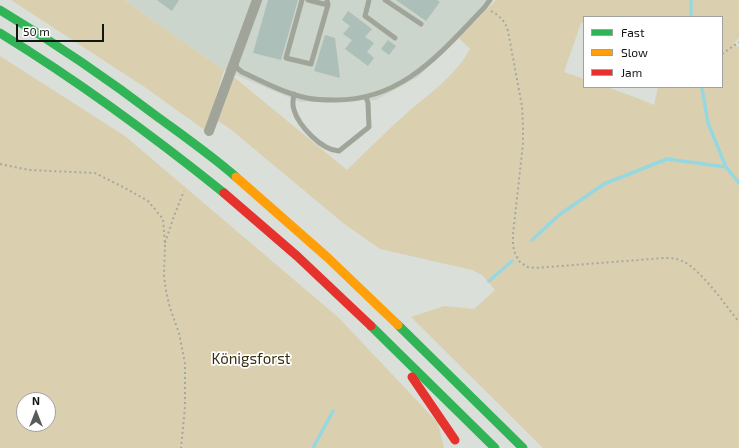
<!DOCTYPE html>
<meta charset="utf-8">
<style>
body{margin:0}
#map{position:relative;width:739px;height:448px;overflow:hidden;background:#dadfda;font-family:"Exo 2",sans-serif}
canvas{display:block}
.legend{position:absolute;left:583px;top:16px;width:140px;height:72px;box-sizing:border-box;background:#fff;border:1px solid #a0a2a1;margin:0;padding:5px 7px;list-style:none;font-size:12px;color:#121613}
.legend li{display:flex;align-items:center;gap:8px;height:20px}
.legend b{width:20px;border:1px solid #a0a2a1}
.north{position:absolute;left:16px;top:392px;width:40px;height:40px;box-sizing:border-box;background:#fff;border:1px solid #a0a2a1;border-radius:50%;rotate:0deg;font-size:11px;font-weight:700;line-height:16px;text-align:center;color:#121613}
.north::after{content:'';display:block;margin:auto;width:14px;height:18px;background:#585c59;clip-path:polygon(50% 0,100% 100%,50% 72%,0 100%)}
.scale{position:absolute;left:16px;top:24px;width:88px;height:18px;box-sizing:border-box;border:2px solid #121613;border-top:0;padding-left:5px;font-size:12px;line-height:14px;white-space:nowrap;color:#121613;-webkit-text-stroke:3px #fff;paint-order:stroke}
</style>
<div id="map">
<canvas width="739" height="448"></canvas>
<ul class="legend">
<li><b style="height:5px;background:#30b455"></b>Fast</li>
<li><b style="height:5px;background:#ff9f0a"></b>Slow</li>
<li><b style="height:5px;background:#e5322d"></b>Jam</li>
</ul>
<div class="north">N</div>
<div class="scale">50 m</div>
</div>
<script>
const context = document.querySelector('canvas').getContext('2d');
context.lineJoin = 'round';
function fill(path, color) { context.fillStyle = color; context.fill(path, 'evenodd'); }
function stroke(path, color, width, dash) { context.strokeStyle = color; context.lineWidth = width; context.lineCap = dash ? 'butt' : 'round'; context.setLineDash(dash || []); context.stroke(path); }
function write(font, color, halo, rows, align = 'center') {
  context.font = font + ' "Exo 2",sans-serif'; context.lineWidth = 3.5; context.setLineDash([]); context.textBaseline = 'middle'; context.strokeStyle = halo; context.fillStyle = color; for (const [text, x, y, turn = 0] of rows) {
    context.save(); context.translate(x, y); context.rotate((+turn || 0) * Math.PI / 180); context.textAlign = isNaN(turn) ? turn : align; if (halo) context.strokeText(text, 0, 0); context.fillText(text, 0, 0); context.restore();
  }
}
const built = new Path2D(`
 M124 0H493L418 77 376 100 300 102 224 70Z`);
const green = new Path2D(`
 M11 0H124L224 70 206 131 146 88Z
 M496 0H739V38L734 43 737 47 739 46V448H543L411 317 444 306 474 309 495 290 482 275 472 270 380 249 343 223 229 128 218 121 234 77 347 170C367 151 386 131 407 113 430 93 455 76 470 49L459 38ZM584 17H722V87H658L654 105 640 99 607 87H584V79L564 72 581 23H584Z
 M0 56 125 136 339 318 438 423 444 448H0ZM24 400H48V424H24Z`);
const stream = new Path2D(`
 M691 0V17
 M702 88 708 123 726 167 739 183
 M532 240 559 215 604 184 667 159 726 167
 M489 281 512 261
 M313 448 333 411`);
const building = new Path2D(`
 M157 0H179L172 11Z
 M268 0H298L281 60 253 53Z
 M396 0H437L440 2 426 21Z
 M348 11 372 29 365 37 374 43 367 52 374 58 368 66 345 49 352 40 343 34 350 26 342 20Z
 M325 35 335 38 340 78 314 71Z
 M388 40 396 46 389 55 381 49Z`);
const path = new Path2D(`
 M491 11C500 16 505 21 508 31L522 106 523 125V144L513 234V246L515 253 519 261 527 267 535 268 664 258C670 258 676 258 682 261 701 269 726 306 739 322
 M722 54 739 42
 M0 164 29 170 95 173 125 188 148 201 163 219 165 244 164 276 166 291 170 308 179 333 185 364V407L181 448
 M165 243 174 216 184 191`);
const lane = new Path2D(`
 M302 0 286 58 311 64 328 5 327 0
 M308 0 328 5
 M369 0 365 16 395 38
 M385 0 421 24
 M235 62 237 68 242 72C263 82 284 93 307 98 316 100 325 100 334 100 403 101 441 52 484 8L490 0
 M294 94C293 99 292 105 294 110 299 126 321 150 339 151L369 127 368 103 366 97`);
const street = new Path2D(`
 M209 131 257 0`);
const fast = new Path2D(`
 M0 10C55 43 108 79 159 118 185 137 212 156 236 177
 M0 33C78 81 152 135 224 193
 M398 325 523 448
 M371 326 495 448`);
const slow = new Path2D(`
 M236 177 327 257 398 325`);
const jam = new Path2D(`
 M224 193 297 256 371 326
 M412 377 455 440`);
const parkNames = [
 ["Königsforst",251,359]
];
fill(built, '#cbd5cb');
fill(green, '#dad0b0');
stroke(stream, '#97d7e0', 3.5);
fill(building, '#acbfb9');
stroke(path, '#a4a89f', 2, [2, 3]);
stroke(lane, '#a1a599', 5);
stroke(street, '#a1a599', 10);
stroke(fast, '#30b455', 9);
stroke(slow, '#ff9f0a', 9);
stroke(jam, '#e5322d', 9);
write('15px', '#392d10', '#fff', parkNames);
</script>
